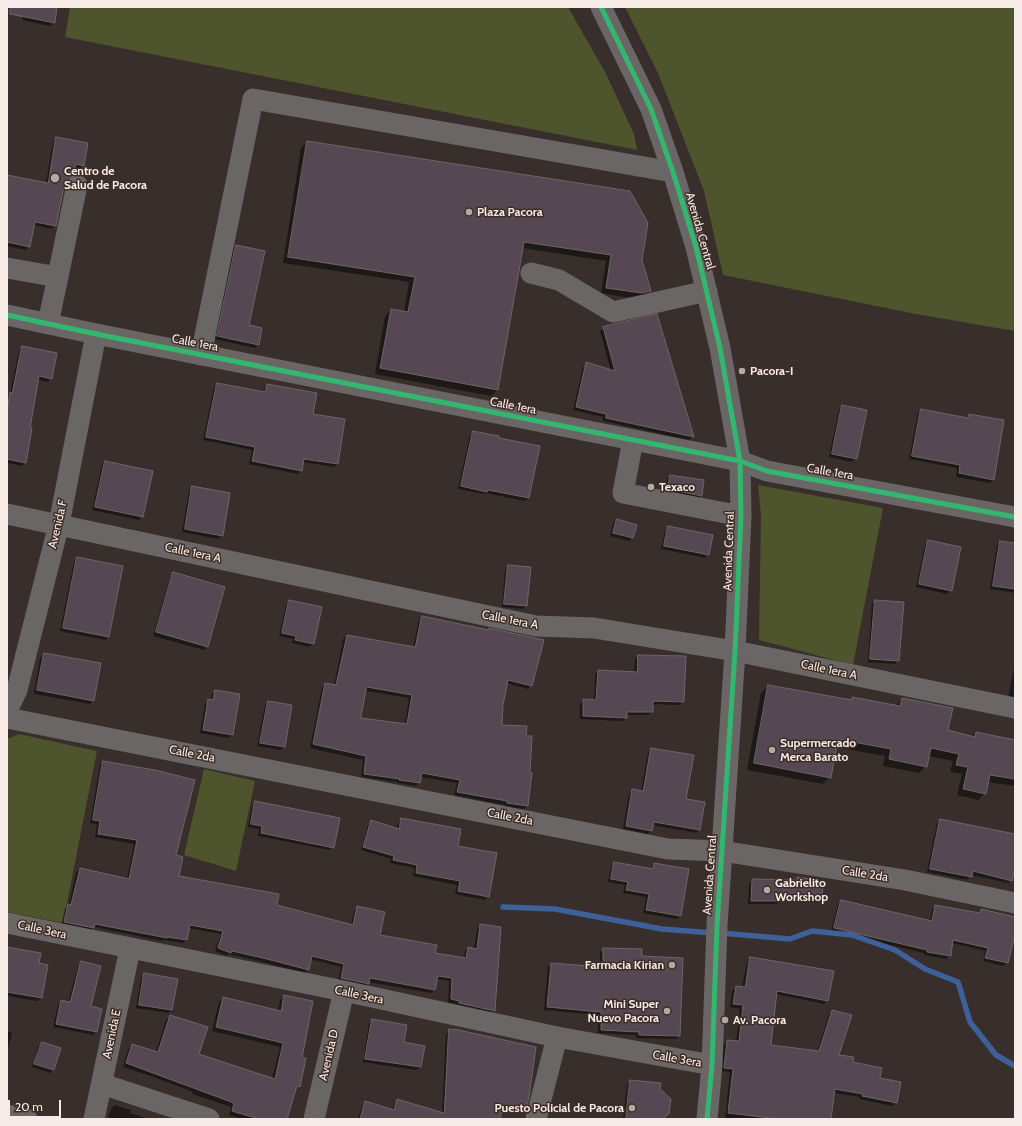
<!DOCTYPE html>
<style>
body{margin:0}
#map{position:relative;width:1022px;height:1126px;overflow:hidden;background:#382f2c;font-family:Cabin,sans-serif}
canvas{display:block}
.frame{position:absolute;inset:0;border:8px solid #f6ebe6;pointer-events:none}
.scale{position:absolute;left:8px;top:1100px;width:53px;height:18px;box-sizing:border-box;border:2px solid #f6ebe6;border-top:0;padding-left:5px;font-size:12px;line-height:14px;white-space:nowrap;color:#f6ebe6;-webkit-text-stroke:3px #3e2d26;paint-order:stroke}
</style>
<div id="map">
<canvas width="1022" height="1126"></canvas>
<div class="frame"></div>
<div class="scale">20 m</div>
</div>
<script>
const context = document.querySelector('canvas').getContext('2d');
context.lineJoin = 'round';
function fill(path, color) { context.fillStyle = color; context.fill(path, 'evenodd'); }
function stroke(path, color, width, dash) { context.strokeStyle = color; context.lineWidth = width; context.lineCap = dash ? 'butt' : 'round'; context.setLineDash(dash || []); context.stroke(path); }
function write(font, color, halo, rows, align = 'center') {
  context.font = font + ' Cabin,sans-serif'; context.lineWidth = 3; context.setLineDash([]); context.textBaseline = 'middle'; context.strokeStyle = halo; context.fillStyle = color; for (const [text, x, y, turn = 0] of rows) {
    context.save(); context.translate(x, y); context.rotate((+turn || 0) * Math.PI / 180); context.textAlign = isNaN(turn) ? turn : align; if (halo) context.strokeText(text, 0, 0); context.fillText(text, 0, 0); context.restore();
  }
}
const green = new Path2D(`
 M70 7H568L606 74 634 134 637 150 65 37Z
 M625 7H1015V331L921 315 723 275 704 191 658 73Z
 M758 485 883 508 853 665 759 640 761 515Z
 M19 734 97 751 63 923 7 912V739Z
 M204 769 255 781 236 871 184 855Z`);
const shadow = new Path2D(`
 M24 7H56L54 22 50 26 22 20Z
 M57 138 83 165 80 169 75 168 74 173 66 179 64 182 55 225 52 229 33 225 29 246 26 250 7 246V176L46 183 53 142Z
 M307 142 630 192 641 260 650 291 644 297 635 299 601 293 606 261 522 248 497 390 491 396 375 374 385 316 391 310 404 312 409 282 283 263 301 148Z
 M236 246 248 326 258 344 255 348 214 339 232 250Z
 M604 328 692 437 689 440 603 421V417L573 410 583 367 586 364 611 371 600 331Z
 M22 347 51 378 48 382 38 380 28 429 25 462 22 466 7 463V399L10 394 19 350Z
 M217 384 263 393 264 388 267 385 312 415 338 463 334 467 303 462 301 470 298 474 249 464 252 450 203 440 214 387Z
 M842 406 856 458 852 462 829 457 839 410Z
 M921 410 966 418 969 415 993 479 990 483 956 477 957 468 909 459 918 413Z
 M473 432 529 498 525 501 485 493 483 494 458 489 470 435Z
 M105 462 142 516 139 520 92 510 102 465Z
 M670 476 701 496 698 499 665 493 667 479Z
 M193 487 222 535 218 539 182 532 189 491Z
 M617 520 632 538 629 541 610 536 613 523Z
 M668 527 708 554 705 558 661 549 665 531Z
 M929 541 951 590 947 594 916 587 925 545Z
 M1000 542 1015 544V593L990 589 997 545Z
 M77 558 109 636 105 640 60 631 74 562Z
 M508 566 526 606 523 609 502 607 505 570Z
 M173 573 207 646 204 650 153 636 170 577Z
 M289 601 313 644 309 647 292 643 293 639 279 636 286 605Z
 M876 601 898 660 895 664 868 662 872 604Z
 M422 617 488 631 489 629 531 685 528 689 506 683 502 705 501 726 525 737 529 774H531L527 806 524 809 504 807V805L454 795 457 783 420 777 419 783 416 786 397 783V782L361 777 363 760 310 748 322 688 326 684 334 686 343 639 347 636 413 648 419 620ZM366 691 409 698 405 725 360 719Z
 M44 654 93 700 90 704 34 694 40 658Z
 M638 656 683 701 680 705 652 704V712L648 715H626V717L623 721 580 719V704L584 700 594 701 595 675 598 671 634 673 635 659Z
 M1015 663V701L1008 698Z
 M768 686 850 701 853 698 895 706 902 699 947 731 972 737 976 733 1008 740 1009 739H1015V786L987 782 985 793 978 800 957 795 962 774 950 772 953 761 928 756 926 766 919 773 883 766 885 756 835 747 830 777 823 784 747 770 761 693Z
 M215 691 232 735 228 738 200 733 205 704 209 700 211 701 212 694Z
 M268 702 284 747 280 750 257 746 265 705Z
 M652 749 685 800 699 829 696 833 652 825 651 830 648 834 623 829 629 794 633 790 641 792 648 752Z
 M103 762 174 856 178 877 276 906 351 925 354 911 357 907 379 936 434 954 464 959 465 951 468 948 474 949 477 929 480 925 500 928 494 1011 490 1014 456 1007V1004L448 1003 449 981 436 979 434 990 431 993 368 982 365 987 338 981 341 967 310 959 308 969 305 973 263 962 228 954 227 956 215 951 221 934 188 928 186 940 183 943 163 940 162 941 94 927 90 931 61 926 65 909 69 905 76 872 80 869 127 879 134 844 95 837 97 824 90 823 100 765Z
 M256 802 333 847 330 850 258 836 259 829 248 827 252 806Z
 M402 819 457 847 488 896 485 900 455 894 457 885 413 876 414 868 390 863 391 859 361 850 368 825 372 822 397 829 398 822Z
 M940 820 1015 836V864L1011 880 1008 883 971 875 967 880 927 872 937 823Z
 M615 863 651 869 654 864 680 915 677 919 643 913 646 897 623 893 625 885 608 882 611 866Z
 M797 878 820 900 817 903 780 898V901L777 904H748L749 884 752 880 794 881Z
 M841 901 930 921 932 910 935 906 978 914 981 910 1015 918V930L1007 963 1003 966 983 961 985 951 952 943 950 955 946 959 924 955V953L831 931 838 904Z
 M7 948 38 964 41 998 37 1001 7 996Z
 M604 949 641 957 682 959 679 1036 676 1039 636 1038V1035L598 1033V1015L544 1010 548 967 551 964 600 968V952Z
 M750 958 827 1000 824 1004 776 994 770 1046 817 1052 829 1014 832 1011 838 1055 879 1079 896 1102 892 1106 859 1099 860 1097 834 1093 830 1119H725L730 1072 721 1071 724 1045 727 1041 736 1042 740 1009 730 1007 732 991 736 987 742 988 747 962Z
 M81 962 90 1007 101 1010 96 1032 93 1035 53 1027 58 1005 61 1001 68 1003 78 966Z
 M145 974 177 980 171 1010 168 1013 136 1008 141 978Z
 M284 996 301 1058 299 1086 294 1091 286 1119H242L229 1115 231 1107 192 1094 193 1092 151 1076 123 1067 128 1049 132 1045 156 1052 166 1020 170 1016 198 1055 272 1079 280 1047 212 1031 219 1002 223 998 278 1011 280 1000Z
 M372 1020 403 1043 424 1047 420 1067 416 1070 363 1062 369 1023Z
 M450 1030 525 1110 521 1113 501 1110 499 1119H358L362 1106 366 1102 392 1110 394 1104 397 1100 442 1113 446 1034Z
 M7 1031 12 1033 7 1052Z
 M42 1043 53 1070 50 1073 32 1067 38 1047Z
 M631 1081 659 1089 668 1114 662 1119H623L627 1084Z
 M115 1105 131 1110 130 1113 149 1119H108L111 1109Z`);
const stream = new Path2D(`
 M503 907 555 909 662 929 712 933
 M721 933 790 939 812 931 852 935 895 950 925 969 958 982 970 1022 996 1055 1015 1066`);
const building = new Path2D(`
 M11 7H57L55 23 10 14Z
 M56 137 88 143 84 166 76 164 75 173 68 177 65 182 56 226 35 222 30 247 7 242V175L48 183Z
 M307 141 630 191 648 223 642 260 651 291 642 293 606 288 611 255 524 242 498 390 380 368 391 309 408 312 415 277 288 257Z
 M236 245 265 251 249 325 262 328 259 345 217 336Z
 M657 314 694 437 606 418V414L576 407 586 362 615 371 603 327Z
 M22 346 57 353 52 379 39 376 30 428H32L26 463 7 459V411L10 392 12 393Z
 M217 383 265 392 267 384 317 393 313 414 345 419 338 464 304 459 302 471 252 461 255 447 206 437Z
 M842 405 867 410 857 459 832 454Z
 M921 409 968 418 969 414 1004 420 994 480 959 473 960 465 912 456Z
 M473 431 499 436V438L540 446 529 498 488 490 487 492 461 486Z
 M105 461 153 471 143 517 95 507Z
 M670 475 704 480 702 496 668 489Z
 M192 486 230 493 223 536 185 529Z
 M617 519 637 525 633 538 613 533Z
 M668 526 713 535 709 555 664 546Z
 M928 540 961 547 952 591 919 584Z
 M1000 541 1015 543V589L993 586Z
 M77 557 123 566 109 637 63 628Z
 M508 565 531 567 527 606 504 604Z
 M173 572 225 587 208 647 156 632Z
 M289 600 322 607 314 644 295 640 296 636 282 633Z
 M875 600 904 602 899 661 870 659Z
 M422 616 489 630V628L544 640 532 686 508 680 503 705 502 725 527 726 526 736H532L530 773H532L528 806 507 803V801L457 792 460 780 422 773 420 783 399 780 400 779 364 774 366 756 313 744 325 683 336 685 347 635 415 647ZM367 687 412 695 407 724 361 718Z
 M44 653 101 663 94 701 37 690Z
 M638 655 686 656 684 702 653 701V712H627V718L583 716V699L596 700 598 670 637 672Z
 M768 685 852 700V697L900 706 902 698 953 708 948 730 975 737 976 732 1015 740V779L990 775 986 794 963 789 968 767 956 765 959 754 931 748 927 767 889 759 891 749 838 739 831 778 754 763Z
 M215 690 240 694 233 735 203 730 208 699 213 700Z
 M268 701 292 705 285 747 260 743Z
 M651 748 694 755 686 799 705 802 700 830 654 822 652 831 626 826 632 789 643 791Z
 M103 761 155 770 195 780 176 855 183 857 179 876 279 894 277 905 353 925 357 906 385 912 380 935 437 945 435 953 466 958 468 947 477 949 480 924 501 927 495 1011 459 1003V1001L451 999 452 978 438 976 435 990 370 978 369 984 341 978 344 964 312 956 309 970 267 959 232 951 231 953 218 948 223 931 190 925 187 940 167 937V938L95 924 94 928 64 922 68 904 71 905 80 868 129 879 137 840 98 834 100 821 93 820Z
 M255 801 340 818 334 848 261 833 262 826 251 824Z
 M401 818 461 829 458 846 497 853 489 897 458 891 460 881 416 873 417 865 393 860 394 856 363 847 371 820 399 829Z
 M940 819 1015 834V868L1012 881 973 871 972 877 930 869Z
 M614 862 653 869 654 863 689 869 681 916 646 910 649 894 626 890 628 882 611 879Z
 M797 877 824 881 821 900 781 894V901H751L752 879 797 880Z
 M841 900 932 921 935 905 980 913 981 909 1015 917V934L1008 963 985 958 988 948 953 940 951 956 927 952V950L834 928Z
 M7 947 41 953 39 963 48 965 42 998 7 992Z
 M603 948 642 949V956L683 958 680 1036 639 1035V1032L601 1030V1012L547 1007 551 963 603 967Z
 M750 957 834 971 828 1001 777 991 771 1045 819 1051 832 1010 852 1015 839 1055 854 1057 853 1062 882 1068 880 1078 901 1082 897 1103 862 1096 863 1094 835 1089 831 1119H779L728 1113 733 1069 724 1068 727 1040 739 1041 743 1005 733 1004 736 986 745 987Z
 M81 961 101 966 91 1006 102 1009 97 1032 56 1024 61 1000 70 1002Z
 M144 973 178 979 172 1010 139 1005Z
 M284 995 313 1001 302 1058H306L300 1087 297 1086 287 1119H259L232 1111 234 1103 126 1063 132 1044 158 1052 170 1015 208 1027 199 1054 275 1079 283 1043 216 1027 223 997 281 1011Z
 M372 1019 407 1025 404 1042 425 1046 421 1067 365 1059Z
 M449 1029 454 1030V1029L536 1047 529 1097 526 1110 503 1107 500 1119H360L365 1101 394 1110 397 1099 444 1113Z
 M42 1042 61 1048 54 1070 34 1064Z
 M630 1080 661 1083 660 1089 671 1099 669 1114 662 1119H626Z`);
const minor = new Path2D(`
 M601 7 651 109 673 172 696 247 720 348 740 461 741 516 735 651 717 926 712 1065 707 1119
 M7 268 58 277
 M531 273 559 280 613 312 707 291
 M7 315 96 334 740 461 767 471 1015 517
 M48 324 77 185
 M201 355 253 99 673 172
 M633 440 623 493 741 516
 M7 514 536 626 594 628 735 651 1015 708
 M7 711 17 690 59 524 96 334
 M7 718 668 849 722 851 905 880 1015 903
 M7 923 344 991 557 1037 712 1065
 M102 1084 209 1119
 M7 1115 27 1119
 M94 1119 130 949
 M314 1119 344 991
 M536 1119 557 1037`);
const cycleway = new Path2D(`
 M601 7 651 109 673 172 696 247 720 348 740 461 741 516 735 651 717 926 712 1065 707 1119
 M7 315 96 334 740 461 767 471 1015 517`);
const markers = [
 [55,178,5,"#b4a9a5"],
 [469,212,4,"#b4a9a5"],
 [742,371,4,"#b4a9a5"],
 [651,487,4,"#b4a9a5"],
 [772,750,4,"#b4a9a5"],
 [767,890,4,"#b4a9a5"],
 [672,965,4,"#b4a9a5"],
 [667,1011,4,"#b4a9a5"],
 [725,1020,4,"#b4a9a5"],
 [632,1108,4,"#b4a9a5"]
];
const poiNames = [
 ["Centro de",64,171],
 ["Salud de Pacora",64,185],
 ["Plaza Pacora",477,212],
 ["Pacora-I",750,371],
 ["Texaco",659,487],
 ["Supermercado",780,743],
 ["Merca Barato",780,757],
 ["Gabrielito",775,883],
 ["Workshop",775,897],
 ["Farmacia Kirian",664,965,"right"],
 ["Mini Super",659,1004,"right"],
 ["Nuevo Pacora",659,1018,"right"],
 ["Av. Pacora",733,1020],
 ["Puesto Policial de Pacora",624,1108,"right"]
];
const streetNames = [
 ["Avenida Central",700,231,74],
 ["Calle 1era",195,343,11],
 ["Calle 1era",513,406,11],
 ["Calle 1era",830,472,10],
 ["Avenida F",58,524,-77],
 ["Avenida Central",729,551,-88],
 ["Calle 1era A",193,553,12],
 ["Calle 1era A",510,620,11],
 ["Calle 1era A",829,670,12],
 ["Calle 2da",192,754,11],
 ["Calle 2da",510,817,11],
 ["Calle 2da",865,874,9],
 ["Avenida Central",710,875,-86],
 ["Calle 3era",42,930,12],
 ["Calle 3era",359,995,12],
 ["Avenida E",112,1034,-78],
 ["Avenida D",329,1055,-77],
 ["Calle 3era",677,1059,10]
];
fill(green, '#4e542b');
fill(shadow, '#0007');
stroke(stream, '#3d6098', 5.5);
fill(building, '#564852');
stroke(building, '#6c6567', 1);
stroke(minor, '#6a6665', 21);
stroke(cycleway, '#33b770', 5);
for (const [x, y, r, color] of markers) { const dot = new Path2D(); dot.arc(x, y, r, 0, 2 * Math.PI); context.fillStyle = color; context.fill(dot); stroke(dot, '#3e2d26', 1.5); }
write('bold 12px', '#f6ebe6', '#3e2d26', poiNames, 'left');
write('12px', '#f6ebe6', '#3e2d26', streetNames);
</script>
